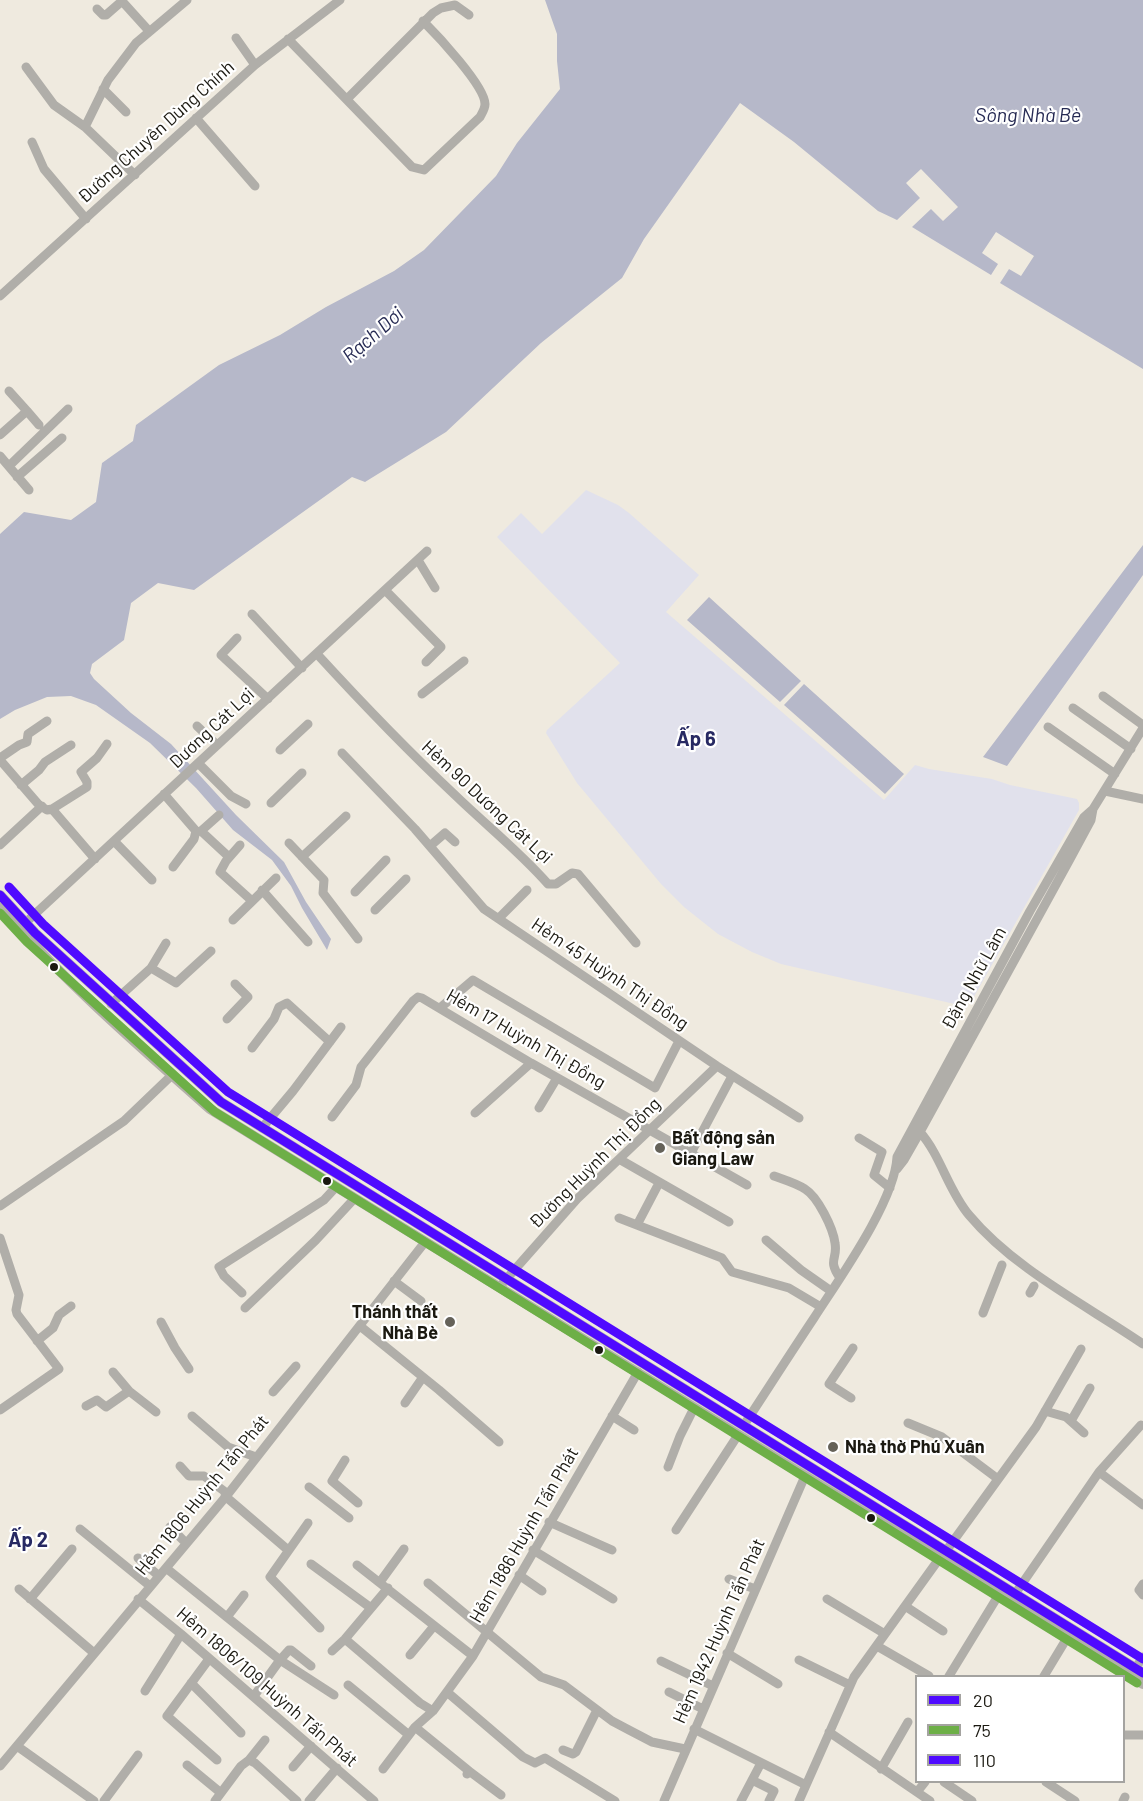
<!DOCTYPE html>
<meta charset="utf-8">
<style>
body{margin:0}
#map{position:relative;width:1143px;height:1801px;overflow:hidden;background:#efeadf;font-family:Barlow,sans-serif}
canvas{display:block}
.legend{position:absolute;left:915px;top:1675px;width:210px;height:108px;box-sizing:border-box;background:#fff;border:2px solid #a4a3a0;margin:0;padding:8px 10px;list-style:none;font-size:18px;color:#1b1911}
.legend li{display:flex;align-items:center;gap:12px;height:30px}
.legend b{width:30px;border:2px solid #a4a3a0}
</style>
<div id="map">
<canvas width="1143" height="1801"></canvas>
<ul class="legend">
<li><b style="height:8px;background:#4f0aff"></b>20</li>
<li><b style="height:8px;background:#6daf47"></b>75</li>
<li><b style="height:8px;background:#4f0aff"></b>110</li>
</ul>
</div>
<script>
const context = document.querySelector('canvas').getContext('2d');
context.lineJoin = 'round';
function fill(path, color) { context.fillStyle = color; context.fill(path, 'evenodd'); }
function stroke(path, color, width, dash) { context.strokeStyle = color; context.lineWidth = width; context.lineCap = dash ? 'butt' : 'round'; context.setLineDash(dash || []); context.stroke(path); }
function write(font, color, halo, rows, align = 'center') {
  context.font = font + ' Barlow,sans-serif'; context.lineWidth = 4.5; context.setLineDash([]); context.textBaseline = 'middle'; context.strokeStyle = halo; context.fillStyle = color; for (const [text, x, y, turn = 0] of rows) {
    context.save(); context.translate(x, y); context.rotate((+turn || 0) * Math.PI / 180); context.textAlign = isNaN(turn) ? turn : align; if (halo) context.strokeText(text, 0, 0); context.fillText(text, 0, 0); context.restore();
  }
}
const green = new Path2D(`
 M586 490 618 505 629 513 699 575 666 612 884 800 915 765 929 769 992 779 1010 785 1077 799 1079 803V810L971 1002 959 1005 781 964 752 952 718 934 684 907 661 884 577 783 546 733 547 730 620 663 497 537 521 513 542 534Z`);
const water = new Path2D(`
 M545 0H1143V369L1000 283 1009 269 1021 276 1034 256 996 232 982 253 998 264 991 275 912 227 931 209 943 221 958 207 921 169 906 183 920 198 897 220 878 211 794 142 740 103 644 239 622 278 541 343 446 432 365 482 352 477 194 590 158 583 131 603 124 640 92 664 90 673 94 679 131 713 171 744 236 815 284 862 306 902 331 939 327 950 302 908 291 886 272 860 233 830 196 788 150 743 96 705 71 696 47 697 15 710 0 719V534L24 512 71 520 96 502 102 463 133 441 136 425 219 365 280 335 326 307 394 271 424 250 496 176 517 143 560 89 557 61V34Z
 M1143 545V575L1007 766 983 757Z
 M709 597 801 681 780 702 687 620Z
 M804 684 904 774 885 794 784 705Z`);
const minor = new Path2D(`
 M121 0 149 31
 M97 9 103 15H106L122 1
 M236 38 255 65
 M288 39 412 167 424 170 480 117C482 113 485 109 485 104 485 86 437 35 423 21
 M26 67 54 105 85 127
 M103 89 126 112
 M347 99 433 13 441 8 455 5 469 15
 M196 118 255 186
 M32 142 44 169 86 219
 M135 175 85 127 108 80 136 43 187 0
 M0 296 255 65 340 0
 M9 391 27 411
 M0 435 27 411 39 425
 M0 456 29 490
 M9 466 68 409
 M17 477 62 438
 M418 560 435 588
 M385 590 441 647 426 662
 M252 614 302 668
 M237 638 221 655 268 699
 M317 654C361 702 407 750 455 795 486 825 520 852 548 884H556L572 873 578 874 636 943
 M422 694 464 661
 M1103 696 1143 725
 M1073 708 1131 749
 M197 726 217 745
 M1048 727 1115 774
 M280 750 308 724
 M342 753 415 829 484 909 717 1066 799 1118
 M0 758 19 745 27 742 28 734 47 721
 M0 760 39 805 47 810 52 809 95 859
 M198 763 231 796 246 804
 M21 785 39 770 45 762 71 745
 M1105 791 1143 799
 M164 794 196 831 194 839 173 867
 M271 803 302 773
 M52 809 87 787V782L81 772 97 758 107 744
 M219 815 201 831 229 857
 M114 841 152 880
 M289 843 324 880 323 893 358 939
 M0 845 42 806
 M240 845 226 861 220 872 251 900
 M430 846 445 833 455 842
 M302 857 346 816
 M262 890 308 942
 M355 892 386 860
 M375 910 406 879
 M499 918 527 890
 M233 920 276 878
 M22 926 427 551
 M151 968 166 943
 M111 1004 151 968 176 983 211 951
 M440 1008 473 980 655 1088 679 1041
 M227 1019 248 997 235 984
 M252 1048 274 1019 279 1007 287 1003 330 1042
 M539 1108 557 1078
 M475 1113 531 1063
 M332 1117 356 1085 361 1067 413 1001 418 997 422 998 531 1063 747 1185
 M262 1128 293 1091 341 1027
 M920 1132C941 1156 948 1190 969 1215 1014 1269 1086 1305 1143 1344
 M859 1138 882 1152 874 1175 890 1188
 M691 1153 732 1076
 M619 1159 729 1222
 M897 1169 904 1160 920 1132 1070 859 1091 820 1093 809
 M774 1176C785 1180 796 1183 805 1189 818 1197 833 1228 835 1243 838 1260 827 1259 840 1278
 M0 1206 124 1121 172 1075
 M619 1218 722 1258 732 1272 789 1288 821 1307
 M637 1225 659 1183
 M0 1238 19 1295 16 1310 17 1314 59 1369 0 1410
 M766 1240 801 1270 831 1291
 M394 1281 421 1301
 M502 1284 577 1199 717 1066
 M242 1293 224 1276 219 1267 324 1200 336 1187
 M1030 1293 1034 1286
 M245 1308 316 1240 354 1199
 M983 1313 1002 1265
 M161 1322 175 1348 189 1369
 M360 1326 439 1390 499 1442
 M37 1341 53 1328 59 1315 71 1306
 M129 1391 156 1412
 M273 1392 296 1366
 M851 1398 829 1384 853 1348
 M405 1403 423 1377
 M86 1406 97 1400 106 1407 129 1391 113 1372
 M1045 1411 1066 1417 1084 1433
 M192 1416 228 1447 256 1457
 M612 1416 634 1430
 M1071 1421 1090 1388
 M908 1423 942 1437 998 1479
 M744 1425C767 1390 790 1354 814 1318 839 1279 895 1201 897 1157L1030 911 1084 817 1093 809 1143 728
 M345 1460 332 1481 358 1503
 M180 1466 189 1476H204L228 1494
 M668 1467 680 1436 694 1408
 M1099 1472 1141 1425
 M309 1487 349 1518
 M225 1496 288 1550
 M549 1522 612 1550
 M308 1523 270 1577 320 1628
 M170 1527 186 1543
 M80 1529 150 1586
 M676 1530 738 1435
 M533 1550 613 1599
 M946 1551 1036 1427 1081 1349
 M138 1558 159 1576
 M311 1564 371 1608
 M357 1565 473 1656
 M166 1568 280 1660 254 1696
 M519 1575 542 1591
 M729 1579 755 1589
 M380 1582 404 1549
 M428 1583 541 1677 564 1685 612 1721 629 1730 652 1742 685 1749
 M1143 1584 1139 1590 1143 1595
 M19 1589 94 1653
 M1015 1594 1099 1472 1143 1505
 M30 1599 72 1549
 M138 1599 181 1634 374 1801
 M827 1599 885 1634
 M905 1606 943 1631
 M227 1617 244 1595
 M345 1639 420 1703 433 1711
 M877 1646 929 1676
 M332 1651 345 1639 388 1588
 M727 1653 778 1684
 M410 1655 434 1626
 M209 1659 167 1716 217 1760
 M799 1660 850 1685
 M661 1661 713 1686
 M311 1666 291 1650H289L280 1660 334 1695
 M1135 1669 1143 1657
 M949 1676 998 1596
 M1044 1676 1067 1638
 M191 1683 241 1733
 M348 1685 409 1735
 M145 1691 181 1634
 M447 1692 523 1757 535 1763 545 1758 615 1801
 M669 1692 703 1709
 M415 1727 469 1771 467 1774
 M694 1729 806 1785
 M829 1732 930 1801
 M1124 1735H1143
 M17 1746 94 1801
 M563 1750 573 1754 576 1752 597 1710
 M249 1760 265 1740
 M187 1765 221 1793
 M0 1766 228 1494 425 1242
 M293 1767 311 1746
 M383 1769 415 1727 433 1711 473 1656 638 1372
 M881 1769 908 1722
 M469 1771 501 1795
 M752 1780 774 1791 769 1801
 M944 1782 972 1801
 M1046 1782 1075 1801
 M917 1792 925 1782
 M104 1801 138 1755
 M215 1801 241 1766 249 1760 255 1763 297 1801
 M309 1801 337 1768
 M664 1801 805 1476
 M741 1801 761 1763
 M799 1801 854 1677 939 1559
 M1123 1801 1125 1797`);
const major = new Path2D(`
 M0 895 35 933 221 1102 1143 1673
 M0 908C63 980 139 1046 210 1109L1143 1684`);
const bus1 = new Path2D(`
 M0 895 35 933 221 1102 1143 1673`);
const bus2 = new Path2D(`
 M0 913 27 942 215 1112 1137 1683`);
const bus3 = new Path2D(`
 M9 887 43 924 228 1092 1143 1659`);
const markers = [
 [54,967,5,"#1b1911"],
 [660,1148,6,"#656259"],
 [327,1181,5,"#1b1911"],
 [450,1322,6,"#656259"],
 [599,1350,5,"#1b1911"],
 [833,1447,6,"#656259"],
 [871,1518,5,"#1b1911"]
];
const streetNames = [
 ["Đường Chuyên Dùng Chính",156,132,-42],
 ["Dương Cát Lợi",212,728,-43],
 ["Hẻm 90 Dương Cát Lợi",487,802,43],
 ["Hẻm 45 Huỳnh Thị Đồng",610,974,34],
 ["Đặng Nhữ Lâm",974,978,-61],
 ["Hẻm 17 Huỳnh Thị Đồng",526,1039,30],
 ["Đường Huỳnh Thị Đồng",595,1163,-45],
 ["Hẻm 1806 Huỳnh Tấn Phát",202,1495,-51],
 ["Hẻm 1886 Huỳnh Tấn Phát",524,1535,-60],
 ["Hẻm 1942 Huỳnh Tấn Phát",719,1631,-66],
 ["Hẻm 1806/109 Huỳnh Tấn Phát",267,1687,41]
];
const poiNames = [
 ["Bất động sản",672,1138],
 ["Giang Law",672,1159],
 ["Thánh thất",438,1312,"right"],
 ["Nhà Bè",438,1333,"right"],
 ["Nhà thờ Phú Xuân",845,1447]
];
const waterNames = [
 ["Sông Nhà Bè",1028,115],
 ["Rạch Dơi",373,335,-41]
];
const neighbourhoodNames = [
 ["Ấp 6",696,739],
 ["Ấp 2",28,1540]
];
fill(green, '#e1e1ec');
fill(water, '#b6b8c9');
stroke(minor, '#b0aea9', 9);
stroke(major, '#b3b0a9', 10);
stroke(bus1, '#4f0aff', 9);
stroke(bus2, '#6daf47', 9);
stroke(bus3, '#4f0aff', 9);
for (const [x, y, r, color] of markers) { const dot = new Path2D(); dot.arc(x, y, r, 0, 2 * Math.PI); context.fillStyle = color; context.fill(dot); stroke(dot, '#fff', 2); }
write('18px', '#1b1911', '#fff', streetNames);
write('bold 18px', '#1b1911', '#fff', poiNames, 'left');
write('italic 20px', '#262a53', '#fff', waterNames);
write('bold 20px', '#272963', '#fff', neighbourhoodNames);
</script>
